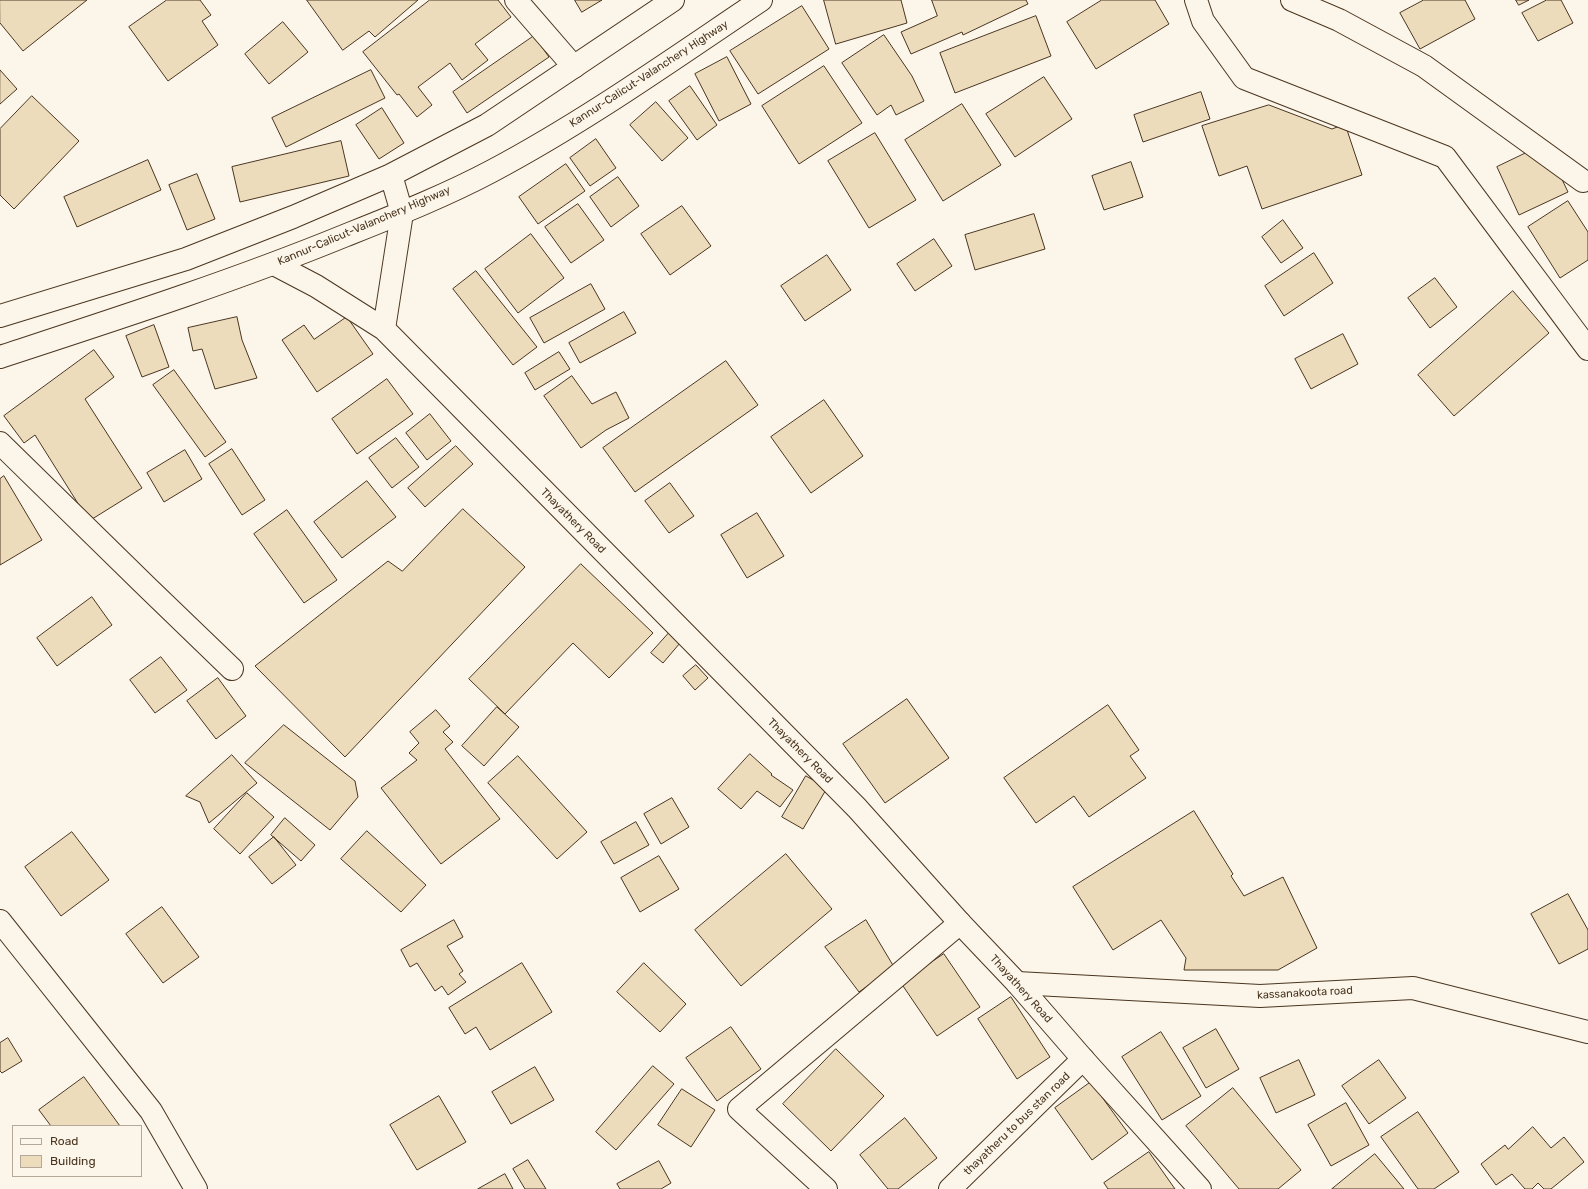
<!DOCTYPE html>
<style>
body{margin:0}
#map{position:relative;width:1588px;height:1189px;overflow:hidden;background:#fbf6e9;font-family:Rubik,sans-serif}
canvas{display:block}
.legend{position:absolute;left:12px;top:1125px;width:130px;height:52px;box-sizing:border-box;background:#fbf6e9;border:1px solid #b4a999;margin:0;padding:5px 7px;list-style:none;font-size:12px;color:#4a3520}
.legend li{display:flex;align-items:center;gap:8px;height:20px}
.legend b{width:20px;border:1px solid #b4a999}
</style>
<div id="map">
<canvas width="1588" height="1189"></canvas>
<ul class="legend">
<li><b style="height:5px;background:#fbf6e9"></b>Road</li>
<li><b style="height:11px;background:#ecdcbc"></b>Building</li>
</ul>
</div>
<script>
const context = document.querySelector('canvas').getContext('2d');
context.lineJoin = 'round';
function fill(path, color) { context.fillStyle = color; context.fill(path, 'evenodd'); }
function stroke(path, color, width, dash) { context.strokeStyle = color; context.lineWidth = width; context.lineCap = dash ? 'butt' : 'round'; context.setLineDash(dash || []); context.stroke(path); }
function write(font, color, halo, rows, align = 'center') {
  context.font = font + ' Rubik,sans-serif'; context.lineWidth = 3; context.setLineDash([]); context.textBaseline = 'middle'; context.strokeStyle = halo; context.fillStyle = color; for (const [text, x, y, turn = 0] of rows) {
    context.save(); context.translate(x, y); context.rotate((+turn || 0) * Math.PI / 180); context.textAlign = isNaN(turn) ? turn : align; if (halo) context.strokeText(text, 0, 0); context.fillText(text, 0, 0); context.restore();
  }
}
const building = new Path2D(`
 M0 0H87L23 51 0 23Z
 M167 0H200L211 15 202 21 218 45 168 81 129 27Z
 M307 0H418L375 37 369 31 343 50Z
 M430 0H498L511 17 475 44 488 60 462 80 450 63 418 87 432 105 417 117 399 94 397 95 363 52Z
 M575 0H602L582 12Z
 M824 0H901L907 23 836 44Z
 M932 0H1026L1028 4 963 35 962 32 911 54 901 32 937 16Z
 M1102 0H1155L1169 24 1096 69 1067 22Z
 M1424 0H1465L1475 19 1420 49 1400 13Z
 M1516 0H1529L1519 5Z
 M1547 0H1561L1573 23 1538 41 1522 13Z
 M802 6 829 49 758 94 730 51Z
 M1036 16 1051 56 955 93 940 53Z
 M283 22 308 52 269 84 245 54Z
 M884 35 912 76 924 101 896 115 891 105 877 115 842 63Z
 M534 36 549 57 467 113 453 92Z
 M727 57 751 104 719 121 695 74Z
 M824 66 862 123 799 164 762 106Z
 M0 70 17 89 0 104Z
 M371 70 385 98 286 147 272 118Z
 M1044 77 1072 119 1015 157 986 114Z
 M690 86 717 125 697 140 669 101Z
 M1201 92 1210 119 1143 142 1134 115Z
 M32 96 79 141 14 209 0 195V129Z
 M656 102 688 138 662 161 630 125Z
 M962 104 1001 165 943 201 905 140Z
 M1269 105 1332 129 1345 124 1362 175 1262 209 1247 166 1219 176 1202 126Z
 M382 108 404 143 379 159 356 125Z
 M875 133 916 200 869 228 828 161Z
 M596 139 616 168 590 186 570 158Z
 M341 141 349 176 240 202 232 167Z
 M1545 144 1568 192 1519 215 1497 167Z
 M148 160 161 190 77 227 64 197Z
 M1131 162 1143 197 1104 210 1092 176Z
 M566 164 585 191 538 224 519 197Z
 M197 174 215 219 187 230 169 185Z
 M618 177 639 206 611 227 590 197Z
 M1568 201 1588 232V260L1560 278 1528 227Z
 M578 204 604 240 571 263 545 227Z
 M682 206 711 246 670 275 641 234Z
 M1034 214 1045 249 975 270 965 235Z
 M1283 220 1303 248 1281 263 1262 237Z
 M531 234 564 278 518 313 485 269Z
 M934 239 952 266 915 291 897 264Z
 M1314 253 1333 283 1284 316 1265 286Z
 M827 255 851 290 805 321 781 286Z
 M476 271 537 347 513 365 453 289Z
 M1435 278 1457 307 1430 328 1408 298Z
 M591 284 605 309 544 343 530 318Z
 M1513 291 1549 333 1454 416 1418 375Z
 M624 312 636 333 580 363 569 343Z
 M237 317 242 340 257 378 215 389 202 349 193 351 188 328Z
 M347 317 373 354 317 392 282 340 304 325 314 339Z
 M154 325 169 367 142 377 126 336Z
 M1343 334 1358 364 1311 389 1295 359Z
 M94 350 114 377 85 399 142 488 89 521 35 435 24 443 4 416Z
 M559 352 570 369 535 390 525 373Z
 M726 361 758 405 635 492 603 448Z
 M174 370 226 442 205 457 153 385Z
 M572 376 592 404 616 392 629 418 606 430 581 448 544 396Z
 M387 379 413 414 357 454 332 419Z
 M824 400 863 456 811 493 771 437Z
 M430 414 451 441 427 460 406 433Z
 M396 438 419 467 392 488 369 458Z
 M456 446 473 464 425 507 408 488Z
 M232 449 265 500 242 515 209 464Z
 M185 450 202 479 164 502 147 473Z
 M4 476 42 540 0 565V479Z
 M367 481 396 517 342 558 314 522Z
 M670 483 694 516 669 533 645 501Z
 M463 509 525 567 345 757 255 666 388 561 402 571Z
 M287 510 337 580 304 603 254 534Z
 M757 513 784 556 747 578 721 535Z
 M581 564 653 633 609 678 573 643 505 714 469 679Z
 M92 597 112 625 57 666 37 638Z
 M669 633 680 643 663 663 651 653Z
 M161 657 187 690 155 713 130 680Z
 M696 665 708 678 695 690 683 676Z
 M218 678 246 716 216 739 187 701Z
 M907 699 949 758 885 803 843 744Z
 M1108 705 1139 750 1130 756 1146 778 1089 817 1074 796 1036 823 1004 778Z
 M497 707 519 727 484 766 462 746Z
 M436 710 450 726 443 732 453 742 445 749 500 819 441 864 381 788 417 760 409 753 419 743 410 732Z
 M284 725 355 781 358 797 330 830 245 763Z
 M750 754 772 774 771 775 793 790 780 807 757 791 741 809 718 789Z
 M232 755 257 783 209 823 200 802 186 796Z
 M518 756 587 832 557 859 488 783Z
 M806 776 827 788 803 829 782 817Z
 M247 793 274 817 240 854 214 829Z
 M672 798 689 827 661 844 644 814Z
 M1194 811 1233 874 1231 876 1244 896 1283 877 1317 948 1278 970H1184L1186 958 1161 920 1113 950 1073 887Z
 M285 818 315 845 301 861 271 835Z
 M636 822 649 845 614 864 601 842Z
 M367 831 426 885 401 912 341 859Z
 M72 832 109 880 61 916 25 867Z
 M274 837 296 865 272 884 249 857Z
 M786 854 832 909 741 986 695 930Z
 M659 856 679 889 640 912 621 878Z
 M1568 894 1588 930V949L1559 964 1531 914Z
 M162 907 199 957 163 983 126 934Z
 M454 920 463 937 447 946 463 971 459 974 466 982 448 995 442 986 435 991 417 963 410 967 401 950Z
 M866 920 894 967 859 992 825 947Z
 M944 954 980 1007 937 1036 901 983Z
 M522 963 552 1012 490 1050 476 1027 465 1034 449 1008Z
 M644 963 686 1004 660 1032 617 992Z
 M1011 997 1050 1057 1017 1079 978 1019Z
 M731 1027 761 1069 717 1101 686 1058Z
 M1216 1029 1239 1069 1206 1088 1183 1048Z
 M1161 1032 1201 1096 1162 1120 1122 1057Z
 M8 1038 22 1061 2 1073 0 1071V1043Z
 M836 1049 884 1096 831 1151 783 1104Z
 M1299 1060 1315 1095 1276 1113 1260 1078Z
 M1379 1060 1406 1098 1369 1124 1342 1086Z
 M653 1066 674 1084 616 1150 596 1132Z
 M535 1067 554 1100 511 1124 492 1092Z
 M84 1077 120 1126H51L39 1110Z
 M1091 1082 1128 1133 1092 1160 1055 1108Z
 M1233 1088 1301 1170 1278 1189H1239L1186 1126Z
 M682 1089 715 1110 691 1147 658 1125Z
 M439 1096 466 1142 417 1170 390 1125Z
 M1346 1103 1369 1145 1331 1166 1308 1125Z
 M1418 1112 1459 1172 1434 1189H1418L1381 1137Z
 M905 1118 937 1158 898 1189H888L860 1155Z
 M1533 1127 1551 1148 1564 1137 1584 1162 1551 1189H1544L1538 1183 1532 1189H1525L1512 1174 1496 1185 1481 1164 1505 1145 1508 1149Z
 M1149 1152 1175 1189H1108L1104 1183Z
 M1375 1154 1404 1189H1332Z
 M528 1160 546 1189H525L513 1169Z
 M659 1161 671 1183 661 1189H620L617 1184Z
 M505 1174 513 1189H478Z`);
const minor = new Path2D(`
 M516 0 574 67
 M1196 0 1203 21 1244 78 1445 157 1588 349
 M1292 0 1339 20 1424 66 1583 181
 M0 443 147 587 232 669
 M0 921 151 1111 196 1189
 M1017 983 1260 996 1413 988 1588 1032
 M826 1189 739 1109 960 923
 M950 1189 1083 1059`);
const tertiary = new Path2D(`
 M274 264 316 286 384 329 857 808 960 923 1017 983 1083 1059 1200 1189
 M384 329 402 213`);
const trunk = new Path2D(`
 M391 175 402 213
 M0 316 186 259 293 217 391 175 487 125 673 0
 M0 357C116 319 231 282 344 236 394 216 445 196 492 171 586 121 673 59 761 0`);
const streetNames = [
 ["Kannur-Calicut-Valanchery Highway",649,74,-33],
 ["Kannur-Calicut-Valanchery Highway",364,226,-23],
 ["Thayathery Road",573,521,45],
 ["Thayathery Road",800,751,45],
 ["Thayathery Road",1021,989,48],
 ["kassanakoota road",1305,993,-3],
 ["thayatheru to bus stan road",1017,1124,-44]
];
fill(building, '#ecdcbc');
stroke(building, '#4a3520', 1);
stroke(minor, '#4a3520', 24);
stroke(tertiary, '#4a3520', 24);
stroke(trunk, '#4a3520', 24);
stroke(minor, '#fbf6e9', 22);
stroke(tertiary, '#fbf6e9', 22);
stroke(trunk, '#fbf6e9', 22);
write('11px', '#4a3520', '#fbf6e9', streetNames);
</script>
